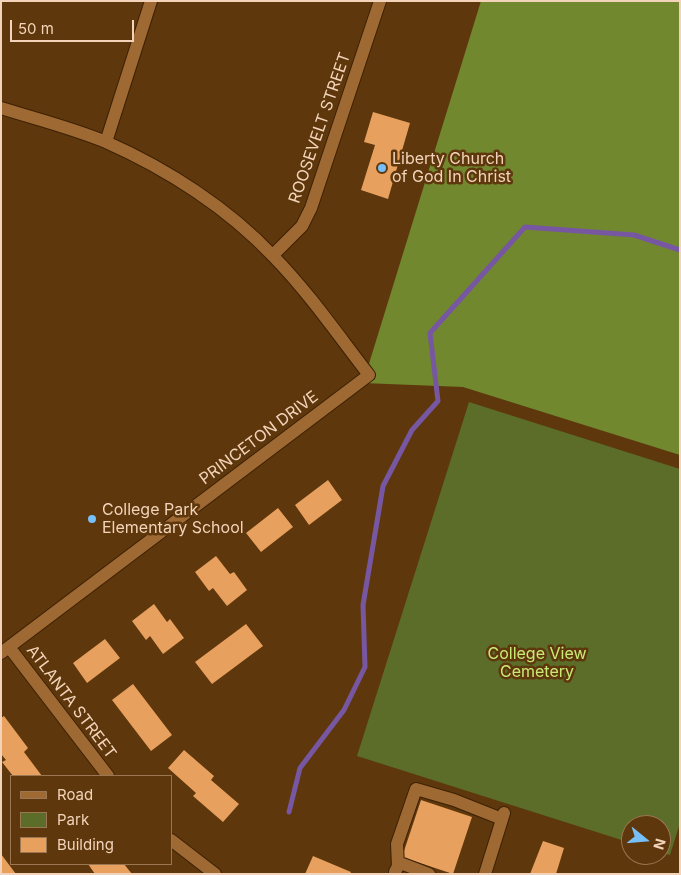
<!DOCTYPE html>
<style>
body{margin:0}
#map{position:relative;width:681px;height:875px;overflow:hidden;background:#5e370c;font-family:Inter,sans-serif}
canvas{display:block}
.frame{position:absolute;inset:0;border:2px solid #f3d4ba;pointer-events:none}
.legend{position:absolute;left:10px;top:775px;width:162px;height:90px;box-sizing:border-box;background:#5e370c;border:1px solid #9a7652;margin:0;padding:6px 9px;list-style:none;font-size:15px;color:#f3d4ba}
.legend li{display:flex;align-items:center;gap:10px;height:25px}
.legend b{width:25px;border:1px solid #9a7652}
.north{position:absolute;left:621px;top:815px;width:50px;height:50px;box-sizing:border-box;background:#5e370c;border:1px solid #9a7652;border-radius:50%;rotate:107deg;font-size:14px;font-weight:700;line-height:20px;text-align:center;color:#f3d4ba}
.north::after{content:'';display:block;margin:auto;width:18px;height:22px;background:#77c0f7;clip-path:polygon(50% 0,100% 100%,50% 72%,0 100%)}
.scale{position:absolute;left:10px;top:20px;width:124px;height:22px;box-sizing:border-box;border:2px solid #f3d4ba;border-top:0;padding-left:6px;font-size:15px;line-height:18px;white-space:nowrap;color:#f3d4ba;-webkit-text-stroke:4px #5e370c;paint-order:stroke}
</style>
<div id="map">
<canvas width="681" height="875"></canvas>
<div class="frame"></div>
<ul class="legend">
<li><b style="height:6px;background:#9f6934"></b>Road</li>
<li><b style="height:14px;background:#5b6d29"></b>Park</li>
<li><b style="height:14px;background:#e7a05e"></b>Building</li>
</ul>
<div class="north">N</div>
<div class="scale">50 m</div>
</div>
<script>
const context = document.querySelector('canvas').getContext('2d');
context.lineJoin = 'round';
function fill(path, color) { context.fillStyle = color; context.fill(path, 'evenodd'); }
function stroke(path, color, width, dash) { context.strokeStyle = color; context.lineWidth = width; context.lineCap = dash ? 'butt' : 'round'; context.setLineDash(dash || []); context.stroke(path); }
function write(font, color, halo, rows, align = 'center') {
  context.font = font + ' Inter,sans-serif'; context.lineWidth = 5; context.setLineDash([]); context.textBaseline = 'middle'; context.strokeStyle = halo; context.fillStyle = color; for (const [text, x, y, turn = 0] of rows) {
    context.save(); context.translate(x, y); context.rotate((+turn || 0) * Math.PI / 180); context.textAlign = isNaN(turn) ? turn : align; if (halo) context.strokeText(text, 0, 0); context.fillText(text, 0, 0); context.restore();
  }
}
const green = new Path2D(`
 M469 402 680 469V823L670 855 661 853V825H631V843L357 756Z`);
const forest = new Path2D(`
 M481 1H680V455L463 387 363 383Z`);
const stream = new Path2D(`
 M289 812 300 768 344 710 365 667 363 605 383 486 412 430 438 401 430 333 525 227 634 235 680 250`);
const building = new Path2D(`
 M373 112 410 123 388 199 361 190 375 145 364 142Z
 M328 480 342 500 309 525 295 505Z
 M278 508 293 527 261 552 246 533Z
 M216 556 230 574 234 572 247 590 227 606 213 588 209 591 195 572Z
 M154 604 167 622 170 619 184 638 163 654 150 636 146 640 132 621Z
 M246 624 263 646 212 684 195 662Z
 M105 639 120 658 87 683 73 663Z
 M133 684 172 735 151 751 112 700Z
 M4 716 28 748 24 752 42 776H13L2 762 6 760 1 754V718Z
 M184 750 214 776 211 780 239 804 223 822 193 796 196 793 168 768Z
 M421 800 472 817 453 874 402 857Z
 M543 841 564 848 556 874H530Z
 M1 854 16 874H1Z
 M313 856 351 872 350 874H305Z
 M88 864H124L132 874H95Z`);
const minor = new Path2D(`
 M1 108C36 119 72 128 106 142 167 169 228 208 274 257 309 293 338 335 369 375L1 653
 M106 142 151 1
 M273 255 302 226 311 208 380 1
 M9 647 108 776
 M171 840 215 874
 M398 866 397 844 416 789 454 800 502 819
 M395 872 398 866 403 864 429 874
 M485 874 504 813`);
const markers = [
 [382,168,5,"#77c0f7"],
 [92,519,5,"#77c0f7"]
];
const streetNames = [
 ["ROOSEVELT STREET",320,128,-71],
 ["PRINCETON DRIVE",259,438,-37],
 ["ATLANTA STREET",71,702,53]
];
const poiNames = [
 ["Liberty Church",392,159],
 ["of God In Christ",392,177],
 ["College Park",102,510],
 ["Elementary School",102,528]
];
const parkNames = [
 ["College View",537,654],
 ["Cemetery",537,672]
];
fill(green, '#5b6d29');
fill(forest, '#71882f');
stroke(stream, '#7857a2', 5);
fill(building, '#e7a05e');
stroke(minor, '#3c2104', 14);
stroke(minor, '#9f6934', 12);
for (const [x, y, r, color] of markers) { const dot = new Path2D(); dot.arc(x, y, r, 0, 2 * Math.PI); context.fillStyle = color; context.fill(dot); stroke(dot, '#5e370c', 2); }
write('16px', '#f3d4ba', '#5e370c', streetNames);
write('16px', '#f3d4ba', '#5e370c', poiNames, 'left');
write('16px', '#c9eb76', '#5e370c', parkNames);
</script>
